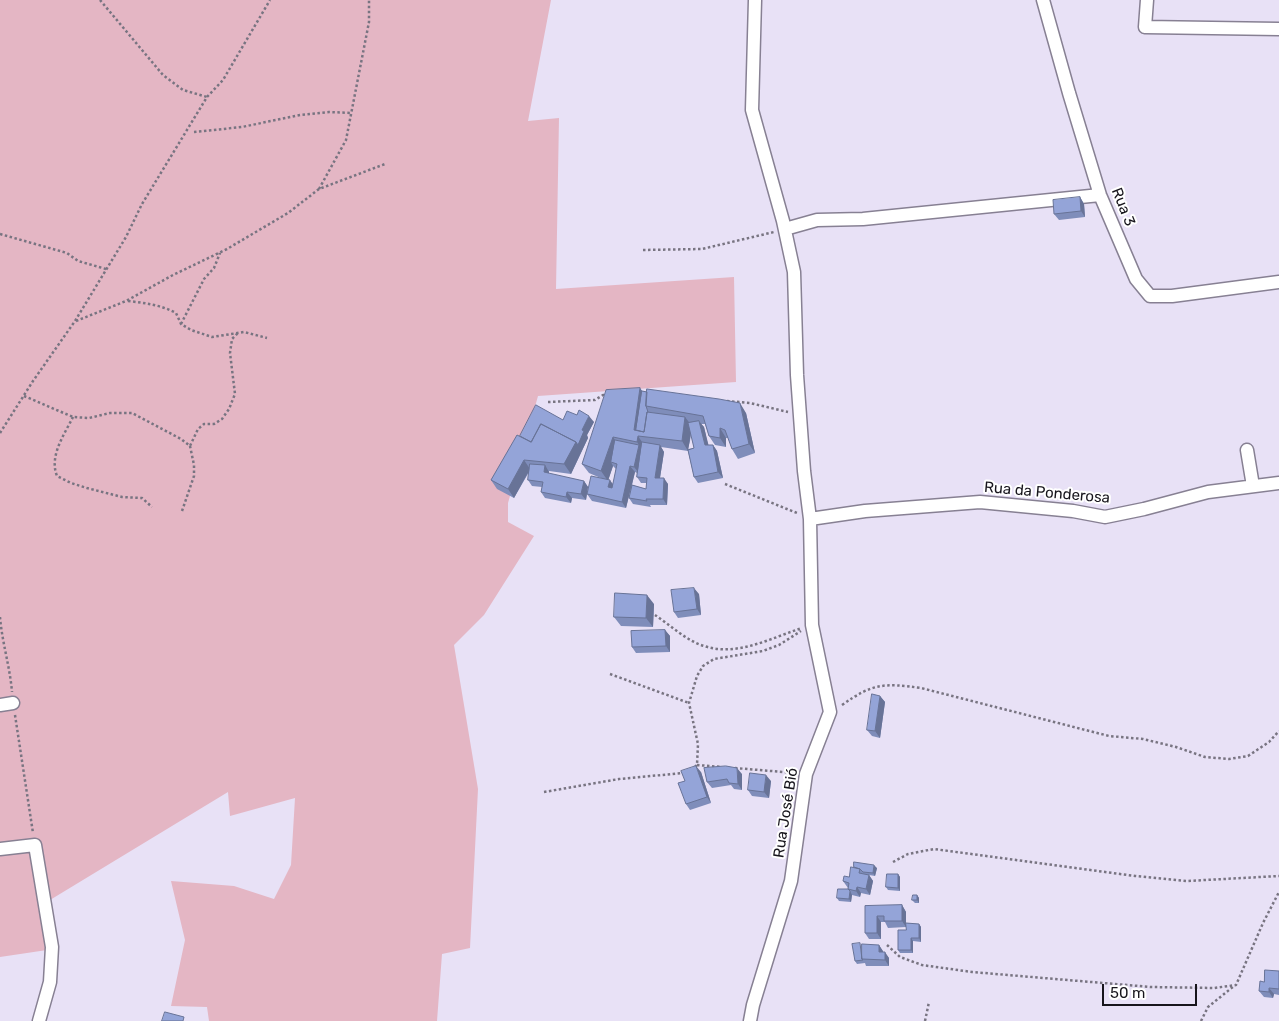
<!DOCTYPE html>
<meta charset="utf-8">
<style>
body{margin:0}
#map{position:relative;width:1279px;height:1021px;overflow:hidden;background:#e8e1f6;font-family:Rubik,sans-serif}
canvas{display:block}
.scale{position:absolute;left:1102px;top:984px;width:95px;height:22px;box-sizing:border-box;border:2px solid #17151c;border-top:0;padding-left:6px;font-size:15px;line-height:18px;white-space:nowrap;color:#17151c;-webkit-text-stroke:4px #fff;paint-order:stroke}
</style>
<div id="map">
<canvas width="1279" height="1021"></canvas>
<div class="scale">50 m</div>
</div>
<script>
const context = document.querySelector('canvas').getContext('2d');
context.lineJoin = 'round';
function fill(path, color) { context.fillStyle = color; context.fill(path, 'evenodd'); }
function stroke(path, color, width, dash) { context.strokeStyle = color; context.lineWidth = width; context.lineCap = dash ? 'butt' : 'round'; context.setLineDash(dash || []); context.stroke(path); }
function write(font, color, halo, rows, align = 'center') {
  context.font = font + ' Rubik,sans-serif'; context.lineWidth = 4; context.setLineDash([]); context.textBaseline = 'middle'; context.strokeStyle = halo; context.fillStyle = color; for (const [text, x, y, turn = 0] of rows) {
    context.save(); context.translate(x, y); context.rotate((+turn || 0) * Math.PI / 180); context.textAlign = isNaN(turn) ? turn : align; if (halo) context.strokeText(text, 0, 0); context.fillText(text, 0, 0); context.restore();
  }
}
const green = new Path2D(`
 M0 0H551L528 121 559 118 556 289 734 277 736 382 538 396 508 503V522L534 536 484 615 454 645 478 789 470 948 442 954 437 1021H209L207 1007 171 1006 185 940 171 881 234 886 274 899 291 865 295 798 230 816 228 792 50 900 47 950 0 957Z`);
const path = new Path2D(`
 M100 0 163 75 183 90 207 97
 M194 132 242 127 300 115 329 112 352 113
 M319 189 346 140 369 22V0
 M0 234 67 253 78 261 106 269
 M643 250 702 249 774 232
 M128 301C145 303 161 305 176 313L181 324 191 330 212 337 244 332 267 338
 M76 321 126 301 173 275 227 249 288 213 319 189 385 164
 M181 324 204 279 214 268 220 253
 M24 396 73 417 89 418 110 413H132L181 439 190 446 198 429 204 424H214L222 419 229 409 235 394 230 353 232 339 239 332
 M727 401 750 403 788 412
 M548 402 595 400 603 395H607
 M73 417C64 435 49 456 57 476L71 483 87 488 122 497 142 498 152 507
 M0 433 33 381 75 321 126 237 142 204 207 97 223 80 270 0
 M725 484 797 513
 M182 511 194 476V465L190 446
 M655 615C670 625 687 641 704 646 737 657 771 638 802 628
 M0 617C2 642 10 667 12 692
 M610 674 689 703
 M842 705C873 683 884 683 921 688L1109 736 1143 739 1176 747 1205 757 1229 759 1248 756 1269 742 1279 731
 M15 715 33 833
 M697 765 722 767
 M695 767 697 765 698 744 689 703 697 676 703 666 714 659 763 651 779 645 801 631
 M735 768 795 773
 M544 792 619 779 683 773
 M893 862 908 854 934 849 1135 876 1187 881 1279 876
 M887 945 900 957 922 965 972 972 1151 987 1214 988 1236 985 1263 923 1279 892
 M925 1021 929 1002
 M1201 1021 1208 1007 1234 986`);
const minor = new Path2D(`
 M1043 0 1069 93 1100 195 1136 279 1150 296H1172L1279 282
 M1147 0 1145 27 1279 29
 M785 229 817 220 863 219 1100 195
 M1247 450 1253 486
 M810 519 865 511 980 502 1073 511 1105 517 1144 509 1208 492 1279 483
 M0 705 13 703
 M0 849 35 845 52 947 50 982 39 1021
 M750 1021 753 1005 791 881 806 774 830 712 812 625 810 519 804 471 797 375 794 272 783 221 752 110 755 0`);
const wall = new Path2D(`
 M1080 197 1084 204 1085 217 1059 220 1054 214Z
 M640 388 642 391 746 413 755 453 738 459 732 449 728 438H726V447L715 445 709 436 705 424H701L704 427 708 445H713L717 451 723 478 698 483 694 477 688 451 661 447 664 452 660 478 668 484 667 505H650L651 507 633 504 629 498 631 487 626 508 592 501 587 494 603 479 589 473 582 464ZM691 434 694 448 688 449 690 441ZM613 466 616 469 613 484 608 480ZM635 472 637 473V477L641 483H647L646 489 632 485Z
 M577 415 594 422 587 435 588 438 571 474 549 471V474L584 481 588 487 586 500 572 498 571 503 545 498 541 492 542 487 532 486 528 480 529 472 514 498 497 489 491 480 520 436Z
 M699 594 701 615 678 618 674 612Z
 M654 604 653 627 621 626 614 617Z
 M665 630 670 636V652L636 653 632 647Z
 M880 696 885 702 880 738 872 736 867 730Z
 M701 772 711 803 690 810 686 804 685 781Z
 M742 774V790L734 789 731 785 712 788 707 782Z
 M771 781 769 798 752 796 748 790Z
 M854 867 877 868 875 876 869 875 873 881 870 895 861 893 860 897 852 895 851 902 839 901 837 898 848 889V888L843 881 849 877Z
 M898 874 900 877V891L888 890 886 887Z
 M917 895 919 898V903H915L912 900Z
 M902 905 906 912V923L919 924 921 927V942L913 941V953H900L898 950 906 930V927L888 928 885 922H881V939H869L865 933V906Z
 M879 945 883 952 889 958V966H866L865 963 857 964 855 961Z
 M1279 971V995L1274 994 1273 998 1264 997 1259 991 1264 982Z`);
const shadedWall = new Path2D(`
 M1080 197 1084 204 1085 217 1081 211Z
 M640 388 646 397 641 434 634 430Z
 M740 403 746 413 755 453 749 444Z
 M589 416 594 422 587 435 588 438 571 474 564 464Z
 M685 417 692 426 688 451 682 441Z
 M699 421 704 427 710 451 705 445Z
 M720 428 726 438V447L720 438Z
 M638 436 644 445 639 473 634 467 639 445 637 442Z
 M613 437 619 446 611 462 613 466 608 481 601 471Z
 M660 445 664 452 659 484 655 478Z
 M713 445 717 451 723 478 718 472Z
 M524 460 530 469 514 498 508 489Z
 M545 465 549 472 548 479 544 472Z
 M630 466 635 472 626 508 622 502Z
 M664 478 668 484 667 505 663 499Z
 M610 480 614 486 613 493 608 487Z
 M584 481 588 487 586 500 581 494Z
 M567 492 572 498 571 503 566 497Z
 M694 588 699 594 701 615 697 609Z
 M647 595 654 604 653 627 646 618Z
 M665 630 670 636V652L666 646Z
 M880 696 885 702 880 738 875 731Z
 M696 766 701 772 711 803 707 797Z
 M737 768 742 774V790L738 784Z
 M766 775 771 781 769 798 764 792Z
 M874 865 877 868 875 876 873 873Z
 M898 874 900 877V891L898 888Z
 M869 875 873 881 870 895 866 889Z
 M857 887 861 893 860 897 856 891Z
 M850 891 852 895 851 902 849 899Z
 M917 895 919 898V903L917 900Z
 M902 905 906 912V927L902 921Z
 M877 916 881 922V939L877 933Z
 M919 924 921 927V942L919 938Z
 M911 938 913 941V953L911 950Z
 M879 945 883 951V958L879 952Z
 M885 952 889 958V966L885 960Z
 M1269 988 1274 994 1273 998 1269 992Z`);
const building = new Path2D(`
 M1080 197 1081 211 1054 214 1053 200Z
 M640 388 634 430 644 432 647 412 685 417 682 441 638 436 637 442 613 437 601 471 582 464 606 390Z
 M647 389 719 399 740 403 749 444 732 449 725 430 720 428V438L709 436 703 416 646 406Z
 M642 391 647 392 646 406 648 412H647L644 432 636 430Z
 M536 405 563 420 567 411 577 415 579 410 589 416 582 430 584 431 578 445 576 442 541 424 531 442 520 436Z
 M699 421 705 445H713L718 472 694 477 688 450 694 448 688 423Z
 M541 424 576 442 564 464 524 460 508 489 491 480 517 435 531 442Z
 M615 440 639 445 634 467 630 466 622 502 587 494 591 476 610 480 608 487 612 488 617 464 611 462Z
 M642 442 660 445 655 478H664L663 499H646L647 501 629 498 632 485 646 489 647 478 637 477Z
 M530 464 545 465 544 472 584 481 581 494 567 492 566 497 541 492 543 482 528 480Z
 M694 588 697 609 674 612 671 590Z
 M615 593 647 595 646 618 614 617Z
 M665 630 666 646 632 647 631 631Z
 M872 694 880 696 875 731 867 730Z
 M696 766 707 797 686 804 678 783 685 781 681 771Z
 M726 766 737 768 738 784 729 783 727 779 707 782 704 768Z
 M750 773 766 775 764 792 748 790Z
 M854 862 874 865 873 873 863 872 860 869 854 867Z
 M851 867 860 869 859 873 869 875 866 889 857 887 856 891 848 889 849 883 843 881 844 876 849 877Z
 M887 874H898V888L886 887Z
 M838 889H848L850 891 849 899 837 898Z
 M913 895H917V900H912Z
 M902 905V921H884V916H877V933H865V906Z
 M906 923 919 924V938H911V950H898V930H906Z
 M860 943 862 959 863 960 855 961 852 944Z
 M862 944 879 945V952H885V960L862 959Z
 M1265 970 1279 971V989L1269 988V992L1259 991 1260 981 1264 982Z
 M165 1012 184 1017 183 1021H162Z`);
const streetNames = [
 ["Rua 3",1123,207,68],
 ["Rua da Ponderosa",1047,493,5],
 ["Rua José Bió",786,813,-81]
];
fill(green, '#e4b6c4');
stroke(minor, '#878093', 15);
stroke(path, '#787481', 2.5, [2.5, 2.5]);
stroke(minor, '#fff', 12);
fill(wall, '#7f8dba');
fill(shadedWall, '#687397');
fill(building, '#94a4d8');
stroke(building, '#687397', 1);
write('15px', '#17151c', '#fff', streetNames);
</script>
